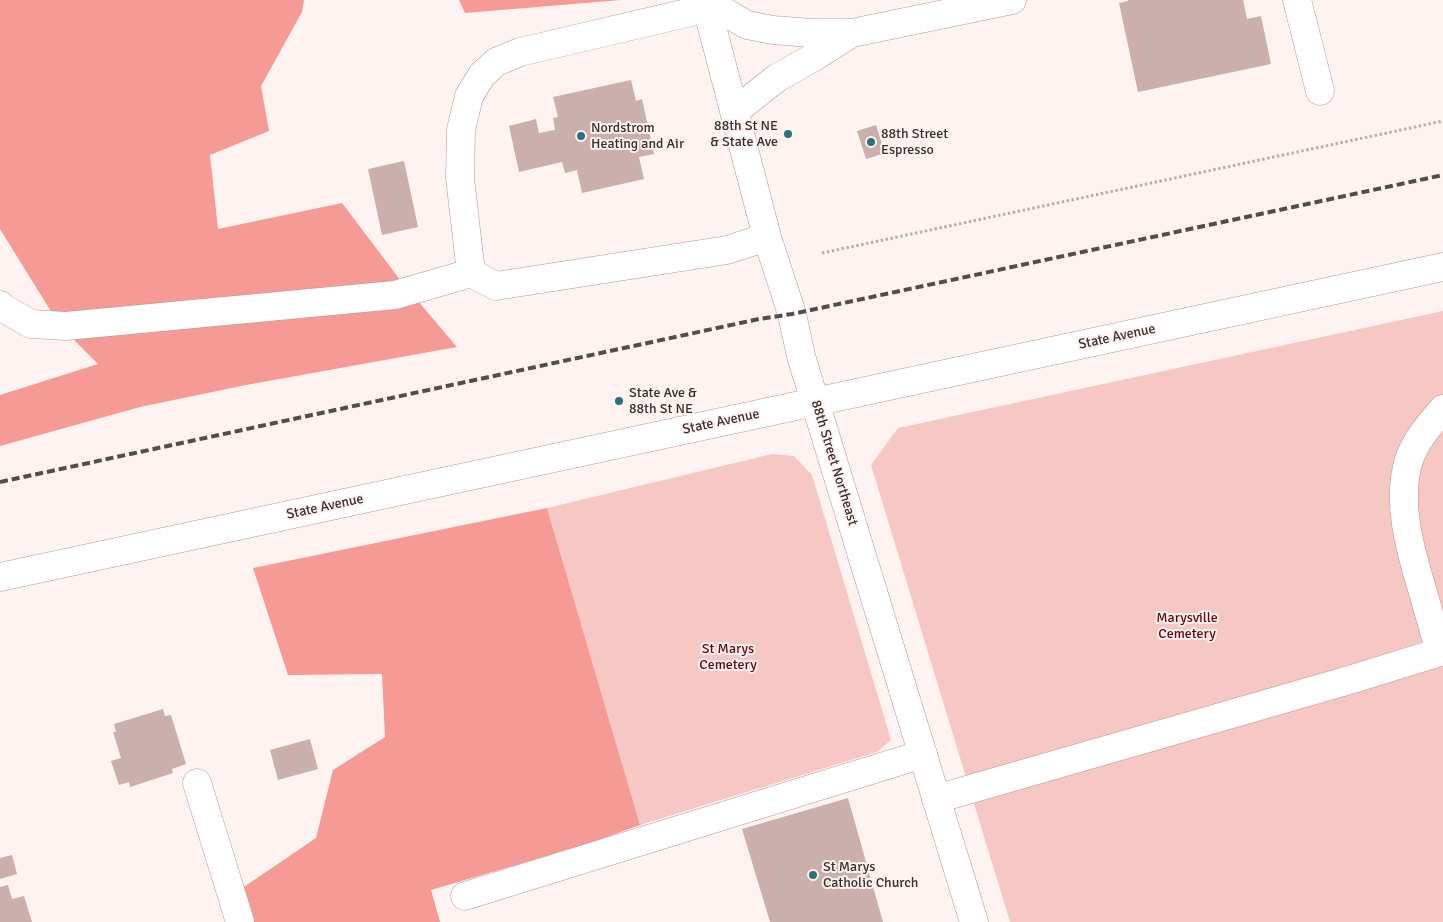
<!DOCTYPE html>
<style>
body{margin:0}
canvas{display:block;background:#fff3f2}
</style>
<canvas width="1443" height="922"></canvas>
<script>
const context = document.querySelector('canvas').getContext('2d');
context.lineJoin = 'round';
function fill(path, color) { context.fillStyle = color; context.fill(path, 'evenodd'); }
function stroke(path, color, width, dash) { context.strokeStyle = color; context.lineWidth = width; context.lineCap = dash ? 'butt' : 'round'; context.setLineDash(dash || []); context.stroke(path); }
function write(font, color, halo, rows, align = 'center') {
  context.font = font + ' Signika,sans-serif'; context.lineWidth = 4; context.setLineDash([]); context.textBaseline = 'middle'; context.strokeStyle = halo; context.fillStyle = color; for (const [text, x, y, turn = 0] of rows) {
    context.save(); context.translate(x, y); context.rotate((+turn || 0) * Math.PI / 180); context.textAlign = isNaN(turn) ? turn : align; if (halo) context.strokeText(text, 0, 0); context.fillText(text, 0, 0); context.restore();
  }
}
const green = new Path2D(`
 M1443 311V922H1010L871 465 898 428Z
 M772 454 794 456 812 475 891 740 877 752 640 825 547 508Z`);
const forest = new Path2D(`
 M0 0H304L302 12 261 86 269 131 210 155 218 229 342 203 401 281 457 347 246 385 140 407 0 446V395L98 364 60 326 0 229Z
 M459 0H621L465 13Z
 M547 508 640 825 587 844 431 890 440 922H248L238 891 316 838 333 770 385 737 382 674 288 675 253 568Z`);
const building = new Path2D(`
 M1128 0H1243L1247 19 1261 16 1271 64 1138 92 1119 3 1128 1Z
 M631 80 636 101 642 99 654 154 639 157 644 179 582 193 577 170 565 173 562 162 519 172 509 126 536 119 539 133 555 130 553 118 558 117 553 97Z
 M876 125 885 153 866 159 857 131Z
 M404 161 418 227 382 235 368 169Z
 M163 709 165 716 171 715 186 764 172 769 173 773 130 787 129 782 119 785 111 761 121 758 113 732H116L114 724Z
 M310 739 318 769 278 780 270 750Z
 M848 798 883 922H770L742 829Z
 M12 855 17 874 0 879V858Z
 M8 885 12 899 24 896 32 922H0V887Z`);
const path = new Path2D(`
 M822 253 1443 121`);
const minor = new Path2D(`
 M708 0 723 11 747 25 773 30 811 33H852L1012 0
 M1297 0 1320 91
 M708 8 520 52 496 62 482 75 469 96 461 130 460 178 471 273 496 286 727 250 767 237
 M735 111 777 78 814 57 852 33
 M0 305 3 308 31 324 66 326 395 295 471 273
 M197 783 240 922
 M936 799 1346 681 1440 652C1434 631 1428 610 1422 589 1410 549 1396 501 1409 460 1415 441 1430 424 1443 409
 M465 896 923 754`);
const major = new Path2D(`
 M705 0 767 237 792 314 801 356 974 922
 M0 577 1443 267`);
const rail = new Path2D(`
 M0 482 759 319 792 314 1443 175`);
const markers = [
 [788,134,5,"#287279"],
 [581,136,5,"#287279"],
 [871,142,5,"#287279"],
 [619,401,5,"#287279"],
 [813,875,5,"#287279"]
];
const poiNames = [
 ["88th St NE",778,126,"right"],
 ["& State Ave",778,142,"right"],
 ["Nordstrom",591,128],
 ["Heating and Air",591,144],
 ["88th Street",881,134],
 ["Espresso",881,150],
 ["State Ave &",629,393],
 ["88th St NE",629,409],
 ["St Marys",823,867],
 ["Catholic Church",823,883]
];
const streetNames = [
 ["State Avenue",1117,337,-12],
 ["State Avenue",721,422,-12],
 ["88th Street Northeast",834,463,73],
 ["State Avenue",325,507,-12]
];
const parkNames = [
 ["Marysville",1187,618],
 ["Cemetery",1187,634],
 ["St Marys",728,649],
 ["Cemetery",728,665]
];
fill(green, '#f7c7c3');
fill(forest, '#f59a94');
fill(building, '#caafac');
stroke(minor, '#b39895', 29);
stroke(major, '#b39895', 29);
stroke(path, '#b9aead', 3, [2.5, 2.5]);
stroke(minor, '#fff', 28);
stroke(major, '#fff', 28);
stroke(rail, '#574b4a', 4, [8, 4]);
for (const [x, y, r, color] of markers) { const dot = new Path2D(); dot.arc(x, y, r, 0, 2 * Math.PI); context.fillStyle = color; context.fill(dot); stroke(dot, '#fff3f2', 2); }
write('14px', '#392e2d', '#fff3f2', poiNames, 'left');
write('14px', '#392e2d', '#fff3f2', streetNames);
write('14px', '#70000f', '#fff3f2', parkNames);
</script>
